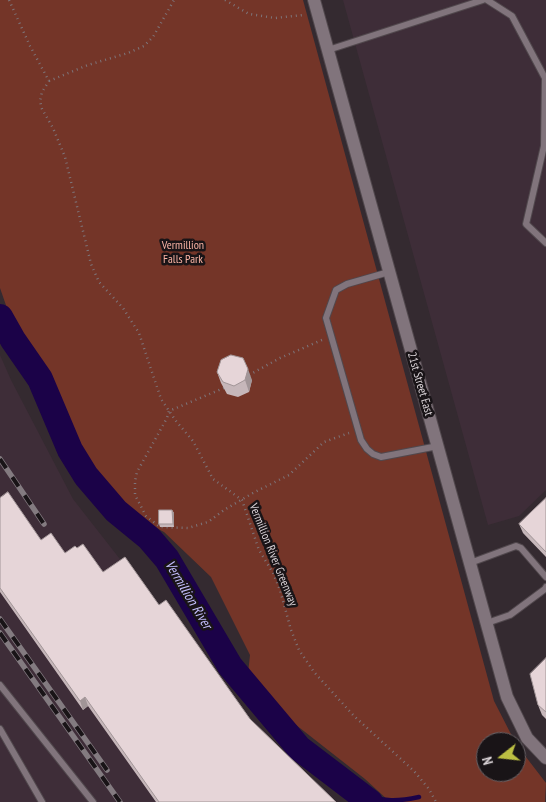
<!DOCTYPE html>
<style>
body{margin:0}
#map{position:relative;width:546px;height:802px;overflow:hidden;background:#342a30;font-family:"PT Sans Narrow",sans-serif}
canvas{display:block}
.north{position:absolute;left:476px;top:732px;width:50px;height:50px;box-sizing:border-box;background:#191417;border:1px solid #666064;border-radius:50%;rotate:254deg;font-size:14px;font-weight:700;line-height:20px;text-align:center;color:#dad3d7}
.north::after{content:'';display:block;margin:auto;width:18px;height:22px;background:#bcbf43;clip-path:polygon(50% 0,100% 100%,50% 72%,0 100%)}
</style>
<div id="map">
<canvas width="546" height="802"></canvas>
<div class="north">N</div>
</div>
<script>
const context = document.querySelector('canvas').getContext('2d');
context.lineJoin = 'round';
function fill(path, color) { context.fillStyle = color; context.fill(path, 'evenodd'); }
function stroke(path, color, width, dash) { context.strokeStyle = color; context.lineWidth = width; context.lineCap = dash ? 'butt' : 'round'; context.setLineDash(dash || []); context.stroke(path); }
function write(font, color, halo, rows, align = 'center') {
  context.font = font + ' "PT Sans Narrow",sans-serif'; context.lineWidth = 5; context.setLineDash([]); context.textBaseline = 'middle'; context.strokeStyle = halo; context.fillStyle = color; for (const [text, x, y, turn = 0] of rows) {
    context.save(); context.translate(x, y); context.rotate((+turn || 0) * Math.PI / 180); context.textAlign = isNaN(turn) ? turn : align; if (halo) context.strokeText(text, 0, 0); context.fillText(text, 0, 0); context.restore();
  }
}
const built = new Path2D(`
 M343 0H546V490L519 516 488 525Z
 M0 355 11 380 73 499 255 732 327 802H0Z`);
const green = new Path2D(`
 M0 0H303L494 701 515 742H486V772H516V744L546 783 545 802H390L365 779 291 721 248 673 250 655 211 577 164 532 124 511 94 479 40 367 17 337 0 288Z`);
const stream = new Path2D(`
 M364 796C386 801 396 802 419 797`);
const river = new Path2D(`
 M0 317 13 340 40 379 70 450 86 476 116 511 149 538 167 559 230 666 299 748 370 802`);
const path = new Path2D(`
 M9 0 30 46 49 81 42 92 40 101 42 109 53 128 65 157 91 264 99 282 123 308 139 333 161 399 176 421 193 441 213 479 242 500 259 550 273 573 280 590 291 630 299 650 314 672 354 716 414 771 429 789 436 802
 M225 0 249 14 275 18 303 15
 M49 81 88 65 128 53 144 46 153 37 174 0
 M249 375 280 358 322 340
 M224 388 169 411 167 418 137 472 135 481V495L146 516 160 527 188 528 208 522 224 510 253 493 289 475 324 442 349 433`);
const lane = new Path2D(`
 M487 0 512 16 545 78 544 146 526 224 546 243
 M328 50 483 0
 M389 272 347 284 336 290 326 318 361 440 367 449 373 454 381 457 438 446
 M470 563 516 546 521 548 546 577
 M487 623 510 615 545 589 546 587
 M0 685 93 802
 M0 729 42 802`);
const street = new Path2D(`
 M314 0 507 697 527 738 546 758`);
const rail = new Path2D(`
 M0 459 44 524
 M0 619 107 770
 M0 633 120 802`);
const wall = new Path2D(`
 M217 372 252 380 249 392 238 397 227 394 221 383Z
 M0 498 41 540 65 553 77 548 103 572 159 605 250 719 336 802H156L88 706 83 710 0 592Z
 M546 498V557L523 533 519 524Z
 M172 510 174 513V527H160L159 524Z
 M546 658V719L542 715 538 705Z`);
const shadedWall = new Path2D(`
 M248 369 252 380 249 392 245 380Z
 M172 510 174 513V527L173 524Z
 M85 697 88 706 83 710 80 701Z`);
const building = new Path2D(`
 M231 355 243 358 248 369 245 380 234 386 223 382 217 372 221 360Z
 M8 492 41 540 51 533 65 553 75 546 77 548 83 544 103 572 125 557 159 605 166 600 250 719 336 802H159L85 697 80 701 0 588V498Z
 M546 498V552L519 524Z
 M159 510H172L173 524H159Z
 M546 658V712L538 705 530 674Z`);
const parkNames = [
 ["Vermillion",183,246],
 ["Falls Park",183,260]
];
const streetNames = [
 ["21st Street East",420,384,74],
 ["Vermillion River Greenway",273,555,68]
];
const waterNames = [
 ["Vermillion River",188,595,59]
];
fill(built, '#3e2d38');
fill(green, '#743528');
stroke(stream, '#1b0248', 4.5);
stroke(river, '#1b0248', 26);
stroke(lane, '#51484d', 8);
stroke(street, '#51484d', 14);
stroke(path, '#7e757a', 2.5, [1, 4]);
stroke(lane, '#81747c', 6);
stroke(street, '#81747c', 12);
stroke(rail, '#837b80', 5.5);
stroke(rail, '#191417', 4, [11]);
fill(wall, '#c6b7ba');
fill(shadedWall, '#a19597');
fill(building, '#e6d5d8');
stroke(building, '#a19597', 1);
write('12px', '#fab3a4', '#191417', parkNames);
write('12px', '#dad3d7', '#191417', streetNames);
write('italic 14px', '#c1bcfa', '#191417', waterNames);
</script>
